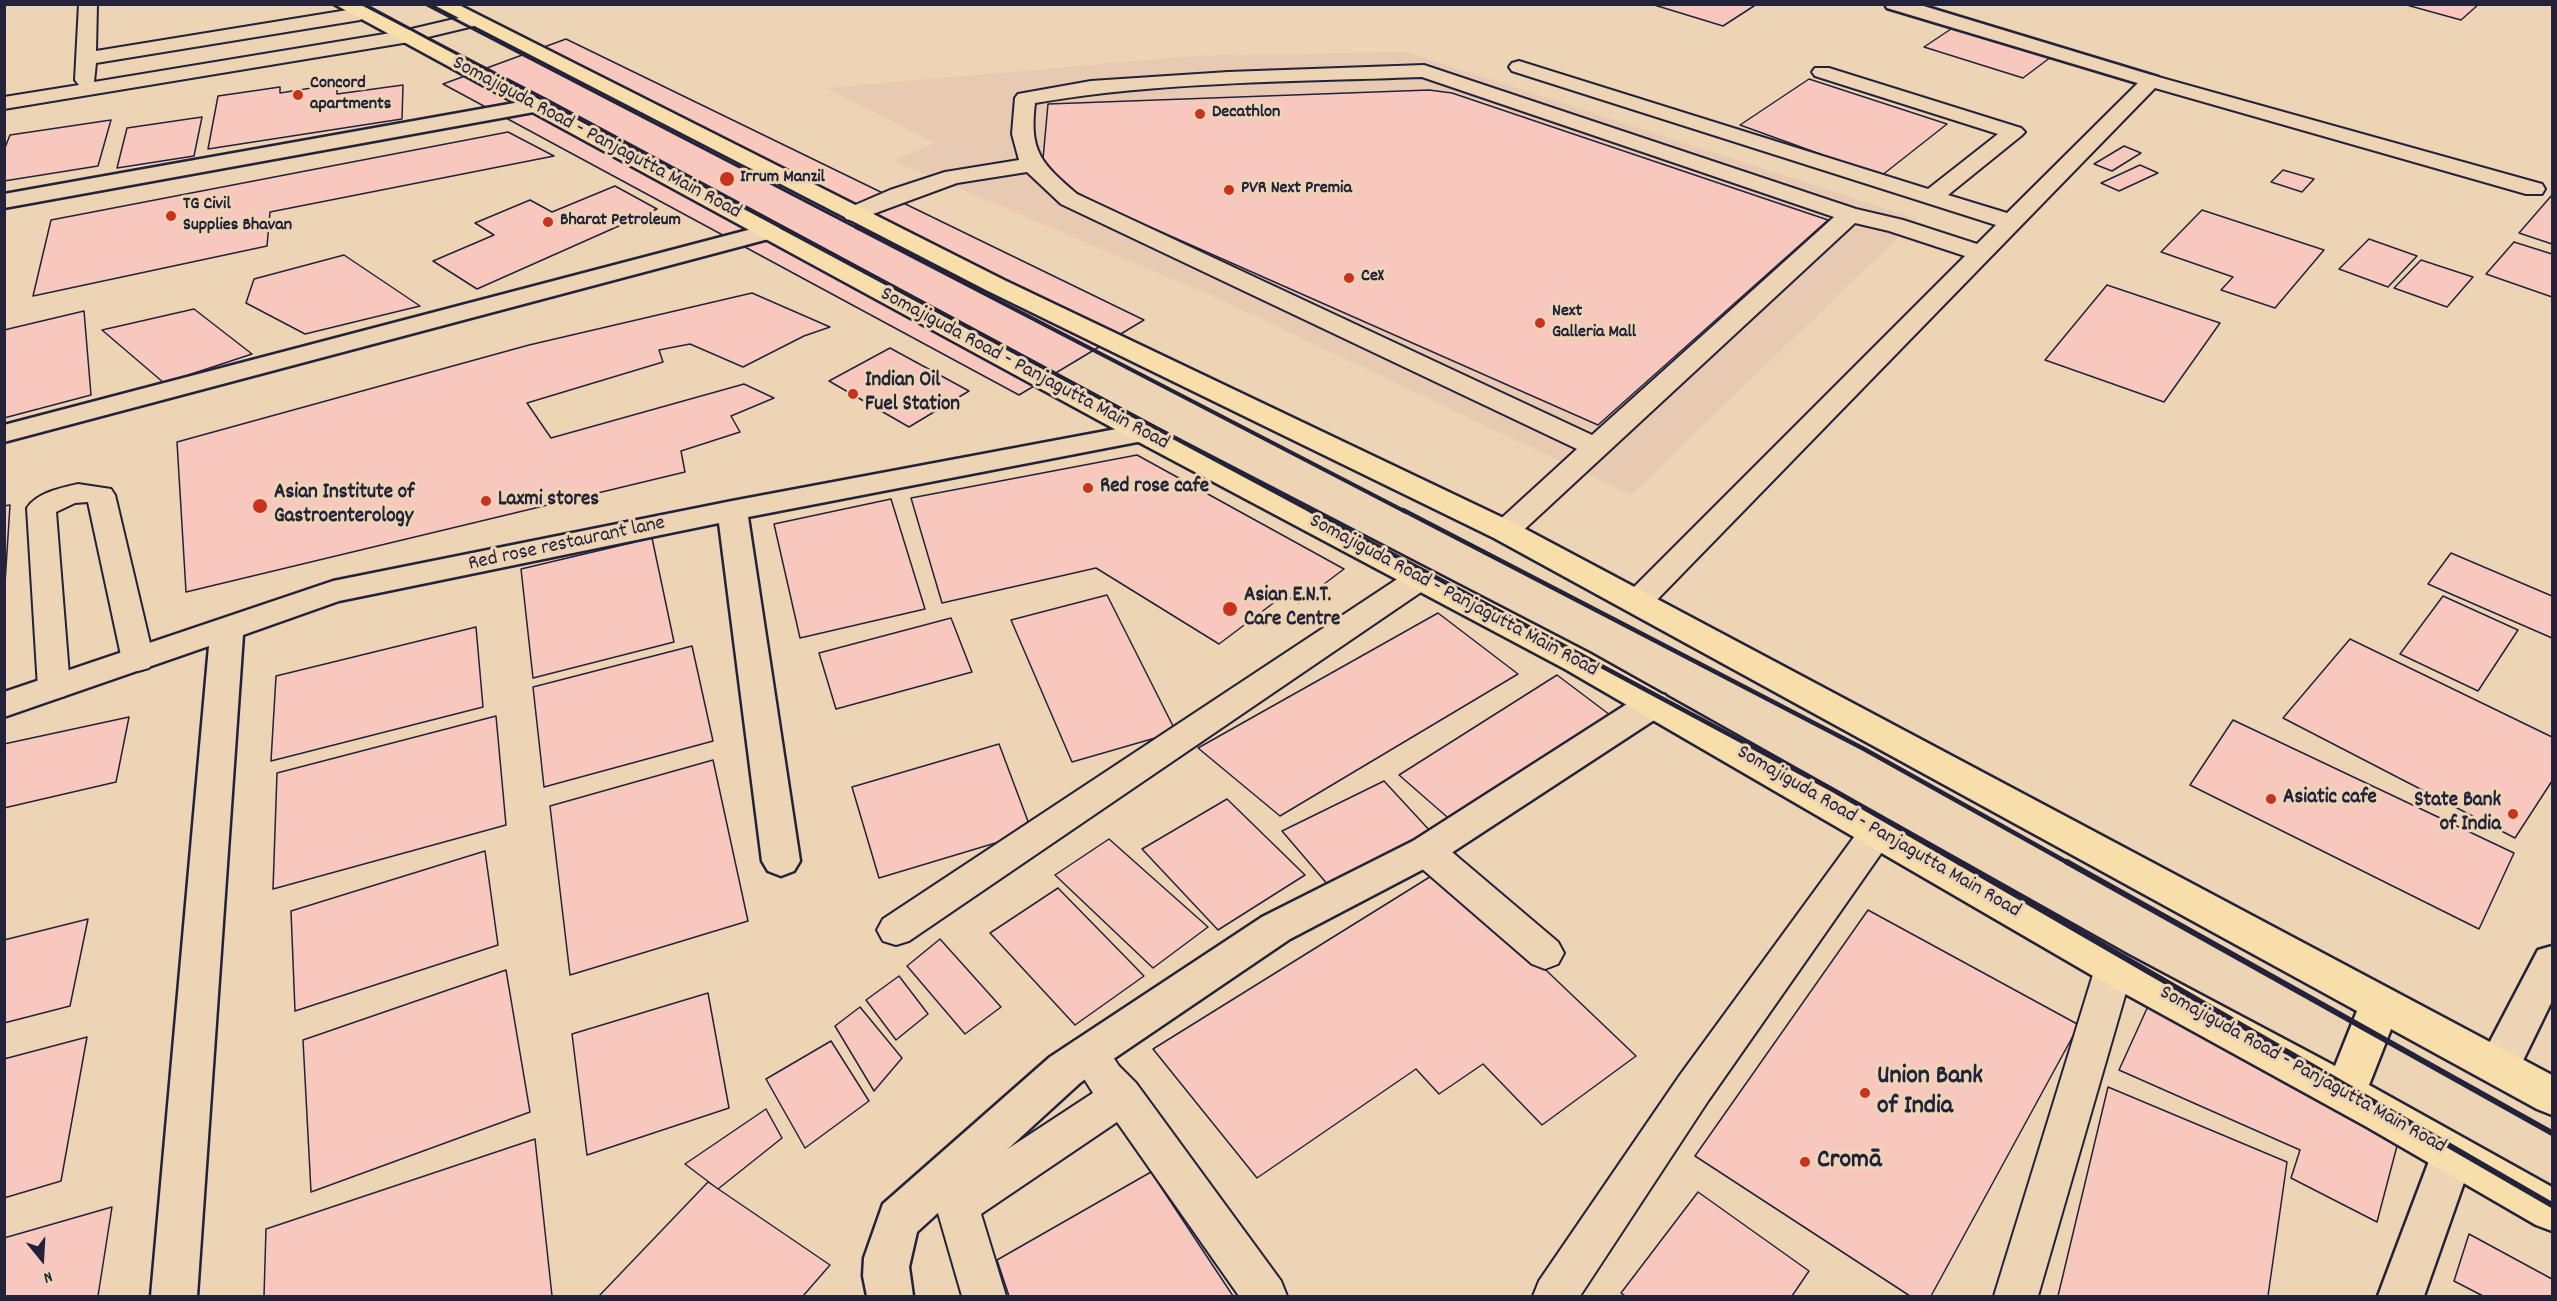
<!DOCTYPE html>
<meta charset="utf-8">
<style>
body{margin:0}
#map{position:relative;width:2557px;height:1301px;overflow:hidden;background:#edd4b4;font-family:Dekko,sans-serif}
canvas{display:block}
.frame{position:absolute;inset:0;border:6px solid #22223b;pointer-events:none}
.north{position:absolute;left:12px;top:1229px;width:60px;height:60px;-webkit-text-stroke:4px #edd4b4;paint-order:stroke;rotate:162deg;font-size:16px;font-weight:700;line-height:24px;text-align:center;color:#22223b}
.north::after{content:'';display:block;margin:auto;width:21px;height:27px;background:#22223b;clip-path:polygon(50% 0,100% 100%,50% 72%,0 100%)}
</style>
<div id="map">
<canvas width="2557" height="1301"></canvas>
<div class="frame"></div>
<div class="north">N</div>
</div>
<script>
const context = document.querySelector('canvas').getContext('2d');
context.lineJoin = 'round';
function fill(path, color) { context.fillStyle = color; context.fill(path, 'evenodd'); }
function stroke(path, color, width, dash) { context.strokeStyle = color; context.lineWidth = width; context.lineCap = dash ? 'butt' : 'round'; context.setLineDash(dash || []); context.stroke(path); }
function write(font, color, halo, rows, align = 'center') {
  context.font = font + ' Dekko,sans-serif'; context.lineWidth = 6; context.setLineDash([]); context.textBaseline = 'middle'; context.strokeStyle = halo; context.fillStyle = color; for (const [text, x, y, turn = 0] of rows) {
    context.save(); context.translate(x, y); context.rotate((+turn || 0) * Math.PI / 180); context.textAlign = isNaN(turn) ? turn : align; if (halo) context.strokeText(text, 0, 0); context.fillText(text, 0, 0); context.restore();
  }
}
const built = new Path2D(`
 M1406 52 1917 219 1631 495 1222 300 894 161 934 143 827 88 1193 56Z`);
const building = new Path2D(`
 M1651 4H1757L1723 26Z
 M2403 4H2479L2461 20Z
 M1954 27 2051 57 2023 78 1924 47Z
 M566 39 1144 320 1019 395 443 84Z
 M1809 79 1947 124 1881 176 1740 125Z
 M337 84V94L403 85 402 119 208 149 218 96 280 87V93Z
 M1429 90 1452 93 1828 220 1598 425 1098 204 1048 177 1043 159 1048 104Z
 M202 117 194 156 117 168 127 128Z
 M111 120 98 166 4 181V150L10 135Z
 M508 132 554 156 270 212 267 246 33 296 51 220Z
 M2124 146 2141 153 2112 171 2094 164Z
 M2140 165 2158 173 2119 191 2101 183Z
 M2283 170 2314 179 2302 192 2271 182Z
 M615 186 657 209 477 289 433 261 494 235 475 223 530 200 552 212Z
 M2552 195V244L2519 233Z
 M2202 210 2324 250 2275 308 2221 290 2233 277 2161 252Z
 M2369 239 2417 256 2388 287 2339 269Z
 M2514 242 2552 254V297L2486 274Z
 M344 255 420 306 305 334 246 303 254 279Z
 M2421 260 2473 277 2447 307 2394 288Z
 M2107 285 2220 323 2164 402 2045 360Z
 M752 293 830 327 804 336 743 367 690 344 659 350 663 362 527 403 551 438 744 384 774 398 731 416 740 432 681 451 685 472 186 592 177 442 529 345Z
 M194 309 252 354 164 383 102 330Z
 M84 311 91 395 4 418V330Z
 M890 348 969 391 909 427 829 381Z
 M1137 455 1344 569 1299 603 1284 595 1219 644 1096 568 942 603 911 498Z
 M891 499 925 609 800 638 774 524Z
 M10 505 4 599V506Z
 M652 538 674 642 533 678 521 569Z
 M2451 553 2552 596V638L2428 584Z
 M1107 595 1176 732 1072 762 1011 620Z
 M2443 596 2518 630 2478 691 2400 654Z
 M1438 613 1518 674 1280 816 1198 748Z
 M951 618 972 672 836 709 819 653Z
 M476 627 483 707 271 761 276 676Z
 M2350 639 2552 737V781L2515 838 2283 718Z
 M692 646 713 741 544 787 533 687Z
 M1557 675 1614 718 1454 823 1399 775Z
 M496 716 506 825 273 889 277 773Z
 M129 717 116 782 4 808V744Z
 M2233 720 2514 853 2479 929 2190 785Z
 M999 744 1032 832 879 878 852 787Z
 M713 760 748 921 570 975 550 806Z
 M1384 781 1432 833 1329 886 1282 831Z
 M1227 799 1305 875 1218 930 1142 849Z
 M1109 839 1208 927 1153 968 1055 875Z
 M485 851 498 945 295 1011 291 911Z
 M1441 870 1636 1056 1542 1125 1483 1064 1439 1094 1416 1069 1257 1178 1153 1049Z
 M1058 888 1144 976 1075 1025 990 933Z
 M1868 910 2079 1025 1931 1296H1910L1695 1156Z
 M88 919 70 1006 4 1023V940Z
 M940 939 1001 1007 965 1034 907 966Z
 M506 970 530 1112 311 1192 303 1040Z
 M899 976 928 1014 896 1040 866 1000Z
 M708 993 729 1108 587 1155 572 1034Z
 M2149 1004 2402 1127 2377 1222 2291 1178 2300 1150 2119 1070Z
 M860 1007 902 1058 874 1091 835 1026Z
 M87 1037 61 1181 4 1198V1059Z
 M831 1041 869 1101 805 1148 766 1079Z
 M2108 1087 2287 1162 2268 1296H2058Z
 M766 1109 782 1138 718 1189 685 1164Z
 M535 1139 552 1296H264L266 1229Z
 M1151 1172 1233 1296H1009L997 1260Z
 M708 1182 830 1265 803 1296H599Z
 M1698 1192 1809 1271 1792 1296H1625L1621 1293Z
 M112 1207 98 1296H4V1238Z
 M2469 1234 2552 1279V1296H2483L2454 1281Z`);
const lane = new Path2D(`
 M79 4H97L96 51 360 8 369 14 360 20 96 63 94 82 403 31 471 15 481 21 478 25 403 43 4 109V97L79 85 75 80Z
 M1519 61 1928 189 1998 134 1815 76 1812 72 1815 68H1829L2021 128 2025 132 2021 136 1948 195 2007 213 2144 77 2151 75 2542 184 2545 189 2542 194H2526L2155 88 1649 608 1638 611 1627 608 1623 601 1627 594 1965 256 1889 231 1855 223 1515 538 1505 540 1495 538 1490 531 1495 524 1577 449 1061 204 1027 172 957 183 854 221 846 219 843 214 846 209 890 190 945 172 1019 160 1012 134 1015 98 1018 94 1091 81 1228 72 1424 65 1856 209 1903 220 1977 244 1996 225 1512 71 1509 67 1512 63ZM1422 77 1834 217 1592 435 1077 194C1041 163 1029 152 1035 103 1162 81 1293 82 1422 77Z
 M78 484 111 489 115 495 154 660 149 668 138 671 127 668 122 660 88 502 75 503 56 512 70 688 65 696 54 699 43 696 38 688 27 508C37 493 60 488 78 484Z
 M1419 569 1430 572 1434 579 1430 586 909 941 896 945 883 941 877 930 883 919 1408 572Z
 M1877 818 1889 822 1895 832 1889 842 1708 1101 1580 1296H1533L1539 1281 1680 1075 1865 822Z
 M1426 837 1439 841 1558 942 1564 953 1558 964 1545 969 1532 964 1413 861 1408 851 1413 841Z
 M2114 952 2127 957 2133 968 2038 1296H1994L2095 968 2101 957Z
 M1088 1036 1102 1041 1119 1066 1136 1083 1281 1281 1287 1296H1239L1117 1122 981 1214 1006 1296H962L936 1206 942 1192 1093 1093 1068 1053 1074 1041Z`);
const street = new Path2D(`
 M1885 4H1917L2158 77 2162 81 2158 85H2144L1887 8Z
 M537 99 545 100 548 105 545 110 4 208V194Z
 M767 225 776 227 779 232 776 237 4 442V425Z
 M1143 424 1153 427 1157 433 1153 439 748 517 800 861 794 871 781 876 768 871 762 861 719 523 339 601 243 635 197 1296H151L209 646 4 717V692L333 581 732 501Z
 M1653 692 1665 695 1670 704 1665 713 1439 861 1290 939 1103 1066 1080 1083 917 1232 909 1267 913 1296H867L863 1276 864 1258 883 1204 1050 1057 1262 917 1413 841 1641 695Z
 M2552 946V1001L2514 1079 2499 1084 2484 1079 2478 1066 2484 1053 2538 950Z
 M2452 1134 2467 1140 2474 1154 2424 1296H2378L2437 1140Z`);
const highway = new Path2D(`
 M334 4H359L545 100 1153 427 1589 653 2128 956 2335 1066 2357 1011 1494 538 986 290 432 4H457L1004 280 1516 524 2552 1075V1115L2537 1109 2391 1029 2369 1085 2552 1187V1231L2536 1225 2367 1127 2100 980 1565 669 1133 439Z`);
const railFar3 = new Path2D(`
 M364 4 784 229
 M425 4 859 229`);
const railFar2 = new Path2D(`
 M781 227 1313 512
 M856 227 1406 512`);
const railFar1 = new Path2D(`
 M1310 510 1833 790 1961 864
 M1403 510 1864 749 2070 864`);
const rail = new Path2D(`
 M1959 862 2552 1205
 M2067 862 2552 1133`);
const markers = [
 [298,95,6,"#c8321e"],
 [1200,114,6,"#c8321e"],
 [727,179,8,"#c8321e"],
 [1229,190,6,"#c8321e"],
 [171,216,6,"#c8321e"],
 [548,222,6,"#c8321e"],
 [1349,278,6,"#c8321e"],
 [1540,323,6,"#c8321e"],
 [853,394,6,"#c8321e"],
 [1088,488,6,"#c8321e"],
 [486,501,6,"#c8321e"],
 [260,506,8,"#c8321e"],
 [1230,609,8,"#c8321e"],
 [2271,799,6,"#c8321e"],
 [2513,814,6,"#c8321e"],
 [1865,1093,6,"#c8321e"],
 [1805,1162,6,"#c8321e"]
];
const farPoinames = [
 ["Concord",310,85],
 ["apartments",310,106],
 ["Decathlon",1212,114],
 ["Irrum Manzil",740,179],
 ["PVR Next Premia",1241,190],
 ["TG Civil",183,206],
 ["Supplies Bhavan",183,227],
 ["Bharat Petroleum",560,222],
 ["CeX",1361,278],
 ["Next",1552,313],
 ["Galleria Mall",1552,334]
];
const streetNames = [
 ["Somajiguda Road - Panjagutta Main Road",596,139,28],
 ["Somajiguda Road - Panjagutta Main Road",1024,370,28],
 ["Red rose restaurant lane",567,545,-12],
 ["Somajiguda Road - Panjagutta Main Road",1453,597,28],
 ["Somajiguda Road - Panjagutta Main Road",1878,833,30],
 ["Somajiguda Road - Panjagutta Main Road",2302,1071,29]
];
const poiNames = [
 ["Indian Oil",865,382],
 ["Fuel Station",865,406],
 ["Red rose cafe",1100,488],
 ["Asian Institute of",274,494],
 ["Gastroenterology",274,518],
 ["Laxmi stores",498,501],
 ["Asian E.N.T.",1244,597],
 ["Care Centre",1244,621],
 ["Asiatic cafe",2283,799],
 ["State Bank",2501,802,"right"],
 ["of India",2501,826,"right"]
];
const nearPoinames = [
 ["Union Bank",1877,1078],
 ["of India",1877,1108],
 ["Cromā",1817,1162]
];
fill(built, '#e8c9b2');
fill(building, '#f8c8bf');
stroke(building, '#22223b', 1.5);
stroke(lane, '#22223b', 4);
stroke(street, '#22223b', 5);
stroke(highway, '#22223b', 5);
fill(lane, '#edd4b4');
fill(street, '#edd4b4');
fill(highway, '#f8deab');
stroke(railFar3, '#22223b', 3);
stroke(railFar2, '#22223b', 4);
stroke(railFar1, '#22223b', 4.5);
stroke(rail, '#22223b', 6);
for (const [x, y, r, color] of markers) { const dot = new Path2D(); dot.arc(x, y, r, 0, 2 * Math.PI); context.fillStyle = color; context.fill(dot); stroke(dot, '#edd4b4', 2); }
write('bold 18px', '#22223b', '#edd4b4', farPoinames, 'left');
write('21px', '#22223b', '#edd4b4', streetNames);
write('bold 21px', '#22223b', '#edd4b4', poiNames, 'left');
write('bold 26px', '#22223b', '#edd4b4', nearPoinames, 'left');
</script>
